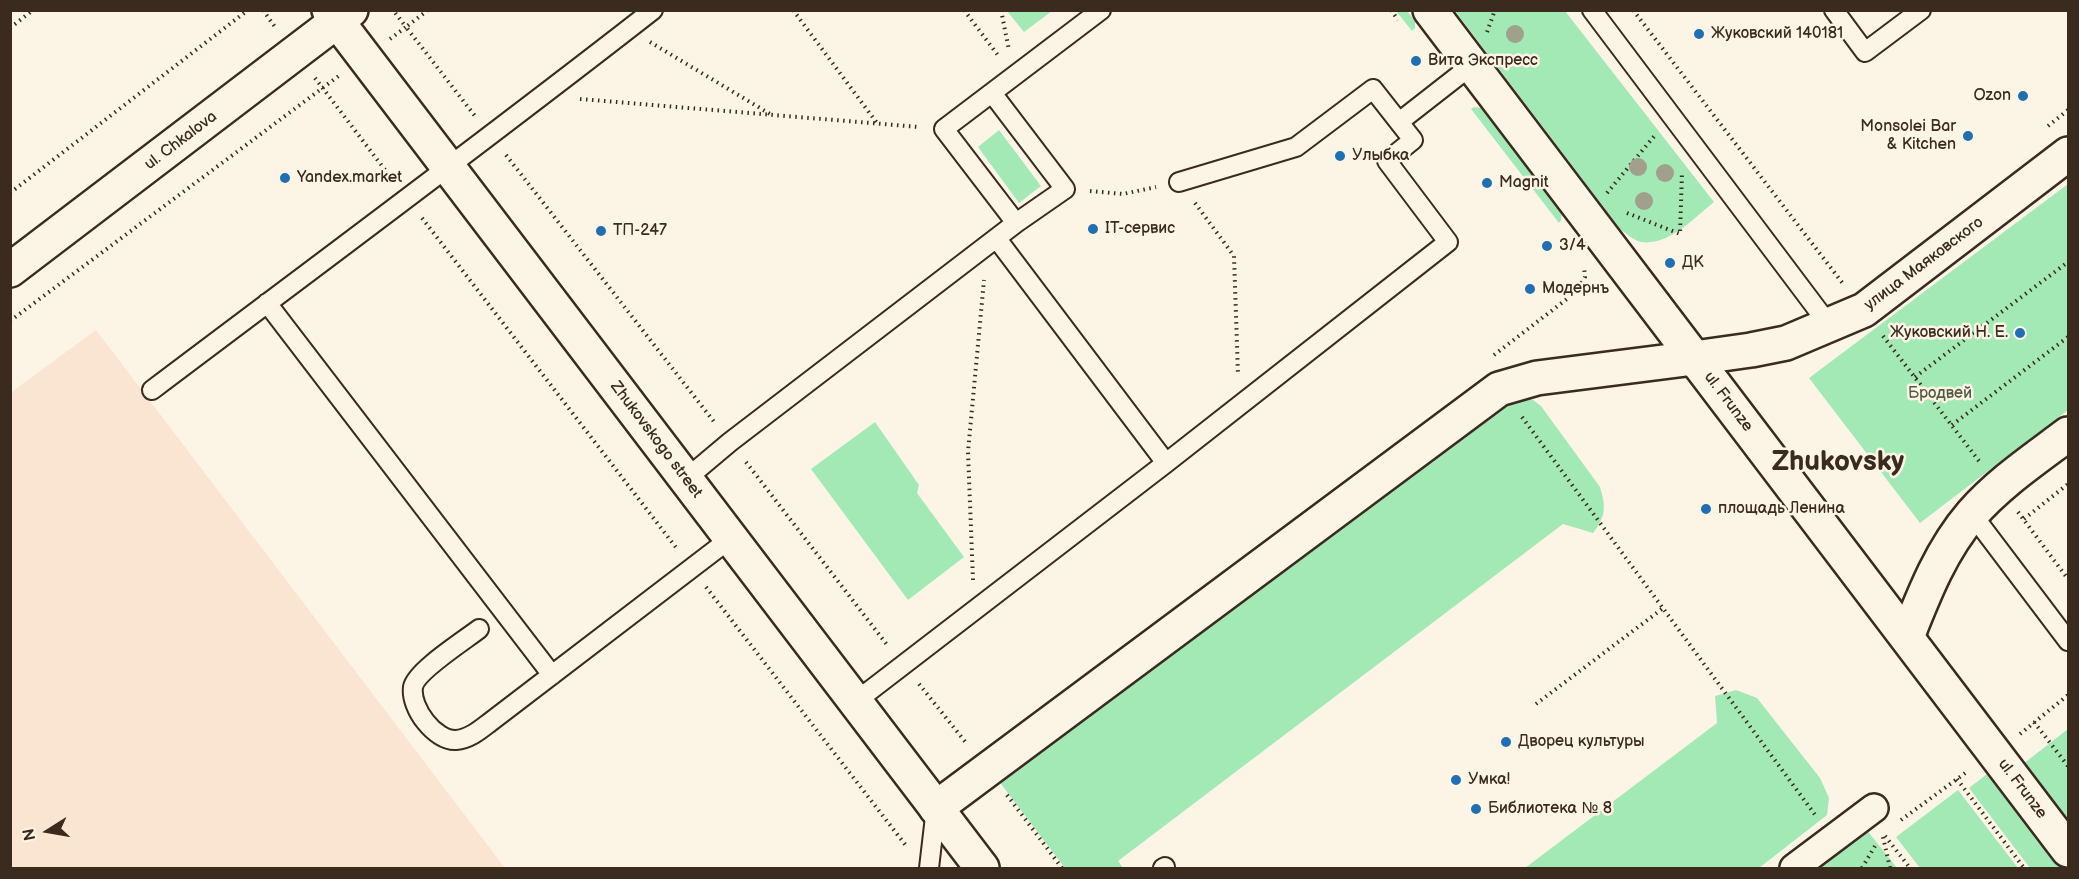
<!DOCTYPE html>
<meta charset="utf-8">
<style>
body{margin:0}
#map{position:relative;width:2079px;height:879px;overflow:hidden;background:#fcf5e5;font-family:"Balsamiq Sans",sans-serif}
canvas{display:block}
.frame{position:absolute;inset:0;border:12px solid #3b2a1e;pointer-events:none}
.north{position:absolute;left:18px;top:801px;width:60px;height:60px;-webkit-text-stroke:4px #fcf5e5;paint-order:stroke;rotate:259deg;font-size:16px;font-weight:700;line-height:24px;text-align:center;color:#3b2a1e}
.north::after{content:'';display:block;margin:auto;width:21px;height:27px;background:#3b2a1e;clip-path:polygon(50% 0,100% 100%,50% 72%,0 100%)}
</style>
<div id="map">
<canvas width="2079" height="879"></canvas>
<div class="frame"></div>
<div class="north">N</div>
</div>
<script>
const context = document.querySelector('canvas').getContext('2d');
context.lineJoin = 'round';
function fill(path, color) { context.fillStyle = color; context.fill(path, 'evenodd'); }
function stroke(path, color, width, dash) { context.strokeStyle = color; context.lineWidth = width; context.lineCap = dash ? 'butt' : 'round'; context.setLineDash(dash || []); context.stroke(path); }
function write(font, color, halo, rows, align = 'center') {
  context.font = font + ' "Balsamiq Sans",sans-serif'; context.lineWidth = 5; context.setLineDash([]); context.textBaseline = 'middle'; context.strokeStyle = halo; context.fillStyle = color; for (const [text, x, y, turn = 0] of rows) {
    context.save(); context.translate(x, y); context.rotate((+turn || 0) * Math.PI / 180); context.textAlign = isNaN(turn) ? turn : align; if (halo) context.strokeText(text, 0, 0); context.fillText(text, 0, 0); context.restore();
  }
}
const built = new Path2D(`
 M96 330 505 868H11L10 393Z`);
const green = new Path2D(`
 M1007 11H1052L1024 32Z
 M1396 11H1407L1415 21V28L1412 31Z
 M1455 11H1565L1714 202C1694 218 1669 246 1641 242 1635 241 1627 234 1621 230Z
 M1474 107 1481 108 1562 213 1561 220 1559 223 1471 109Z
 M999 130 1041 186 1019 203 978 147Z
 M2068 184V410L1920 523 1809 378Z
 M1522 397 1533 400 1541 406 1600 487C1606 507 1606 516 1593 533L1563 524 1118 861 1123 868H1065L998 780 1494 404Z
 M875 422 919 485 917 493 964 557 908 600 811 469Z
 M1736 690 1757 698 1820 778 1829 798 1827 815 1759 868H1525L1717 723 1715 696Z
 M2068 729V823L2023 764Z
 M1991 771 2064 868H2030L1969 788Z
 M1958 790 2018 868H1920L1896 837Z
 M1866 829 1897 868H1814Z`);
const path = new Path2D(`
 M263 10 275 27
 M428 10 406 27 475 116
 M793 10 877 123
 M964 10 1000 58
 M1001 10 1009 50
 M1391 10 1398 20
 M1633 10 1844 285
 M10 28 33 10
 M1487 32 1495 10
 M390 39 406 27 393 10
 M650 42 770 114
 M315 78 392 179
 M580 99 919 127
 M2048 126 2068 110
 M506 155 715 423
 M1090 191 1123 194 1156 187
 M10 193 248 10
 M1607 193 1656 134
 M1195 203 1234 256 1238 375
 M1627 213 1680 234 1682 172
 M422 218 678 550
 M10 321 340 75
 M1883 336 1979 461
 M1494 355 1576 292 1585 277 1584 267
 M1915 377 2068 262
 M1522 417 1816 816
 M1952 425 2068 337
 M746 462 888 646
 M2018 512 2068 579
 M2024 519 2068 484
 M973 580 968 452 984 280
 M706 587 907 847
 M919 684 967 744
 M1536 704 1662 609
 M2034 722 2068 766
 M2020 734 2068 695
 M1957 779 2024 868
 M1007 795 1062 868
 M1901 820 1968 771
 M1885 836 1910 868
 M1883 837 1890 868
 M1862 868 1875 846`);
const service = new Path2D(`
 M1592 10 1829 325
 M1834 10 1865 52 1921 10
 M992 93 1065 189 1016 223
 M1399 122 1472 65
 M997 239 1166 463
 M267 303 552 675
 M152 390C319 264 488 139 653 10
 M686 479 730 442 1016 223 944 129 1101 10
 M1972 514 2068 641
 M479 629C465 640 416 671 413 687 410 708 435 741 456 740 469 739 480 730 489 723L731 538
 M855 702 1166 463 1448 242 1387 161 1413 140 1373 89 1296 147 1179 182
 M929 868 936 808
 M1163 868 1165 867`);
const pedestrian = new Path2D(`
 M1794 868 1874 808`);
const minor = new Path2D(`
 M936 808 1499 389 1537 378 1694 358`);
const tertiary = new Path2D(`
 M10 270 337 21 329 10
 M1694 358 1751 350 1786 343 1864 310 2068 154
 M1907 637C1924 594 1941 550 1972 514 1999 483 2035 459 2068 434`);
const secondary = new Path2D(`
 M351 10 337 21 982 868
 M1430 10 2068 850`);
const trees = [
 [1515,34],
 [1638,167],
 [1665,173],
 [1644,201]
];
const markers = [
 [1699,34,6,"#1f6fb2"],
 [1416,61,6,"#1f6fb2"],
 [2023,96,6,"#1f6fb2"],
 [1968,136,6,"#1f6fb2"],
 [1340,156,6,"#1f6fb2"],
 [285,178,6,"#1f6fb2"],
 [1487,183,6,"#1f6fb2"],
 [1093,229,6,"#1f6fb2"],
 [601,231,6,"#1f6fb2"],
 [1547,246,6,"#1f6fb2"],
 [1670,263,6,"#1f6fb2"],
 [1530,289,6,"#1f6fb2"],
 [2020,333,6,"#1f6fb2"],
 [1706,509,6,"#1f6fb2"],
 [1506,742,6,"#1f6fb2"],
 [1456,780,6,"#1f6fb2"],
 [1476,809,6,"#1f6fb2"]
];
const poiNames = [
 ["Жуковский 140181",1711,34],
 ["Вита Экспресс",1428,61],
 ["Ozon",2011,96,"right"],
 ["Monsolei Bar",1956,127,"right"],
 ["& Kitchen",1956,145,"right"],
 ["Улыбка",1352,156],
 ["Yandex.market",297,178],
 ["Magnit",1499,183],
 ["IT-сервис",1105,229],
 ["ТП-247",613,231],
 ["3/4",1559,246],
 ["ДК",1682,263],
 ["Модернъ",1542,289],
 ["Жуковский Н. Е.",2008,333,"right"],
 ["площадь Ленина",1718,509],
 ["Дворец культуры",1518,742],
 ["Умка!",1468,780],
 ["Библиотека № 8",1488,809]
];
const streetNames = [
 ["ul. Chkalova",181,141,-37],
 ["улица Маяковского",1924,264,-37],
 ["ul. Frunze",1728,402,53],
 ["Zhukovskogo street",656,440,53],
 ["ul. Frunze",2022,789,53]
];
const parkNames = [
 ["Бродвей",1940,394]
];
const townNames = [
 ["Zhukovsky",1838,463]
];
fill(built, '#f9e5d1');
fill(green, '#a2e9b6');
stroke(service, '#3b2a1e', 22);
stroke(pedestrian, '#3b2a1e', 32);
stroke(minor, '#3b2a1e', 38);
stroke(tertiary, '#3b2a1e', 38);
stroke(secondary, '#3b2a1e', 38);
stroke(path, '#3b2a1e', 4, [1.5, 4.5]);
stroke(service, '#fcf5e5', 18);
stroke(pedestrian, '#fcf5e5', 27);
stroke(minor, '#fcf5e5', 33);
stroke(tertiary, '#fcf5e5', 33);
stroke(secondary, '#fcf5e5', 33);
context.fillStyle = '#a0a08c';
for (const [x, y] of trees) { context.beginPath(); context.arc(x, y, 9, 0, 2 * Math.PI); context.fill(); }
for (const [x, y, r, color] of markers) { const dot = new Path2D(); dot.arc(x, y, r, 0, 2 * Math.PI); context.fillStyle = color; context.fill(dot); stroke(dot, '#fcf5e5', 2); }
write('16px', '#3b2a1e', '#fcf5e5', poiNames, 'left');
write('16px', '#3b2a1e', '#fcf5e5', streetNames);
write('16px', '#555a44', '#fcf5e5', parkNames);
write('bold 28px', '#3b2a1e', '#fcf5e5', townNames);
</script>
